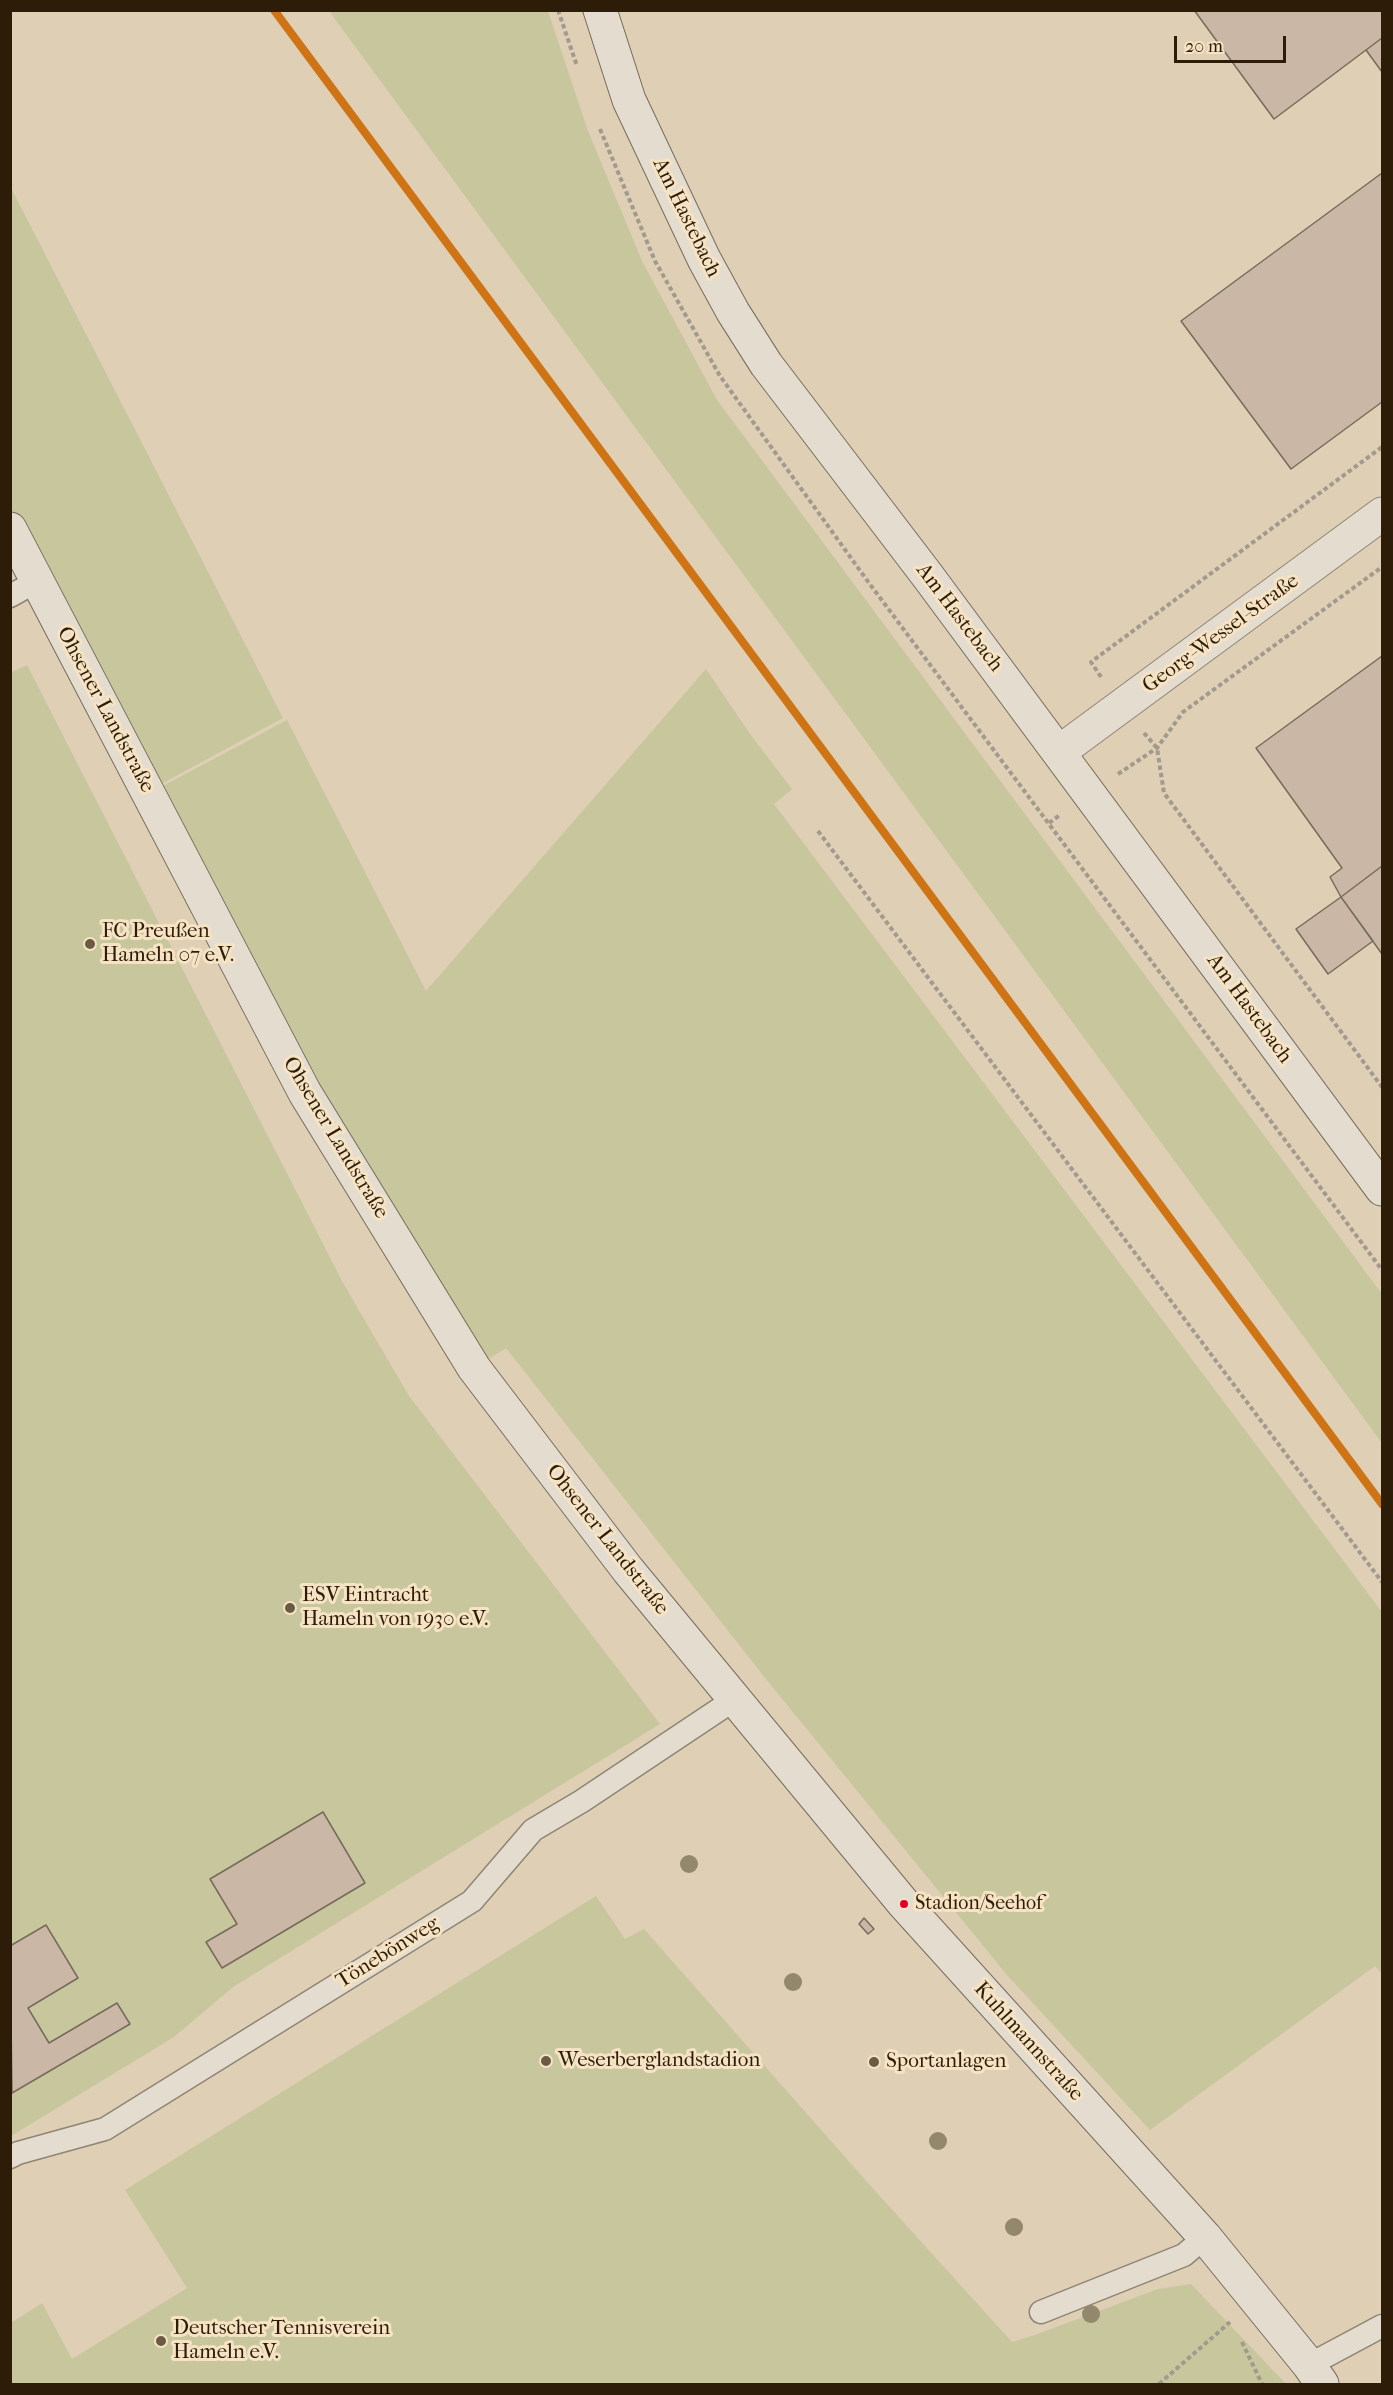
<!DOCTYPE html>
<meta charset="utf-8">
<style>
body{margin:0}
#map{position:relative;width:1393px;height:2395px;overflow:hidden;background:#decfb5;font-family:"IM FELL French Canon",serif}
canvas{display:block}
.frame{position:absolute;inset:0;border:12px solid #2d1d08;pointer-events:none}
.scale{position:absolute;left:1174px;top:36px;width:112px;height:27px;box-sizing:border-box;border:3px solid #2d1d08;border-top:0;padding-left:8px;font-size:18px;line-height:21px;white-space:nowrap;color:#2d1d08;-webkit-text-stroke:4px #f5e3c4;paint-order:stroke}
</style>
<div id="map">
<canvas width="1393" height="2395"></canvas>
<div class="frame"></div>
<div class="scale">20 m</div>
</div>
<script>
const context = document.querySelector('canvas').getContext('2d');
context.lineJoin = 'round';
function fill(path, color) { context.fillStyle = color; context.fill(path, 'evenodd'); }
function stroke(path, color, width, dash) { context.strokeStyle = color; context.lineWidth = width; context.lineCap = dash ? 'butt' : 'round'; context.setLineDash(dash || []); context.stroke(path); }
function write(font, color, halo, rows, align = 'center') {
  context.font = font + ' "IM FELL French Canon",serif'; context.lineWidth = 6; context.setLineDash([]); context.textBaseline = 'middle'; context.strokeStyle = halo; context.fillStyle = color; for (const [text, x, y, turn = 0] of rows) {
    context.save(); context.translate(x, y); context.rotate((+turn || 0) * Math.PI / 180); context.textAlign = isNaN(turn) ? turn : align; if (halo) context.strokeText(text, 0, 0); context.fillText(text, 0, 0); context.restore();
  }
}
const green = new Path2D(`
 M329 11H548L588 131 642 261 717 400 1382 1294V1443Z
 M10 186 283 718 150 790 11 523Z
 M27 665 343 1283 409 1396 660 1724 233 1987 174 2037 11 2136 10 673Z
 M706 669 750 734 792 789 774 804 1382 1612V1974L1375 1966 1150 2130 1007 1975 762 1674 506 1348 474 1368 148 794 287 720 426 991Z
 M596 1896 625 1939 644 1929 867 2182 1012 2342 1035 2335 1158 2289 1191 2284 1286 2384H11V2323L42 2303 72 2359 187 2288 125 2190Z`);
const building = new Path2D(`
 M1194 10H1382V38L1274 119Z
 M1382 38V72L1366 50Z
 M1382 173V402L1291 469 1181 321Z
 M1382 656V866L1341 897 1330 877 1342 868 1256 748Z
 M1382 866V954L1341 897Z
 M1341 897 1373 941 1328 974 1296 929Z
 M323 1812 365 1883 222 1968 206 1942 237 1924 210 1879Z
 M864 1918 874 1929 868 1934 859 1924Z
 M46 1925 78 1978 28 2008 49 2043 117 2003 130 2024 12 2093 10 1946Z`);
const path = new Path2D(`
 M558 10 577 66
 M600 129 655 261 720 376 869 583 1382 1270
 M1101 677 1091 662 1382 447
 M1144 733 1157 748 1164 793 1382 1087
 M1118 774 1157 748 1183 712 1382 567
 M1049 823 1060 815
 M818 831 1382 1582
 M1242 2342 1262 2384
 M1159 2384 1230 2322`);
const lane = new Path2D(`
 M10 596 37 581
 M10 2157 18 2153 105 2129 472 1901 533 1830 582 1801 735 1699
 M1041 2312 1184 2255 1205 2237
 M1309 2365 1382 2326`);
const street = new Path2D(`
 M1059 752 1382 514`);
const secondary = new Path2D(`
 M600 10 629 100 704 259 733 312 766 364 927 575 1382 1189
 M10 529 305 1093 474 1368 628 1570 904 1904 1205 2237 1309 2365 1322 2384`);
const rail1 = new Path2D(`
 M274 10 1382 1504`);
const trees = [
 [689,1864],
 [793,1982],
 [938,2141],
 [1014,2227],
 [1091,2314]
];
const markers = [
 [90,944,6,"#6b5b45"],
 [290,1608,6,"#6b5b45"],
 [904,1904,5,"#e4002b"],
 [546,2061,6,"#6b5b45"],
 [874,2062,6,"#6b5b45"],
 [161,2341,6,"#6b5b45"]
];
const busNames = [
 ["Stadion/Seehof",915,1904]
];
const streetNames = [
 ["Am Hastebach",686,218,64],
 ["Am Hastebach",959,618,53],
 ["Georg-Wessel-Straße",1221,634,-36],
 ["Ohsener Landstraße",105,710,62],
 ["Am Hastebach",1249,1009,54],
 ["Ohsener Landstraße",335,1138,59],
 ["Ohsener Landstraße",607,1540,52],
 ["Tönebönweg",388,1953,-32],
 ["Kuhlmannstraße",1028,2042,48]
];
const poiNames = [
 ["FC Preußen",102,932],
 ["Hameln 07 e.V.",102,956],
 ["ESV Eintracht",302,1596],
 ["Hameln von 1930 e.V.",302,1620],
 ["Weserberglandstadion",558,2061],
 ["Sportanlagen",886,2062],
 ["Deutscher Tennisverein",173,2329],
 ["Hameln e.V.",173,2353]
];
fill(green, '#c7c69d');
fill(building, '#cab7a5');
stroke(building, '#766c5c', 1.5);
stroke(lane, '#8f8574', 25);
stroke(street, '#8f8574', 35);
stroke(secondary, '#766c5c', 35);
stroke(path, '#a29a8e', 4, [4.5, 3]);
stroke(lane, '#e4ddcf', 22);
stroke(street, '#e4ddcf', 33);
stroke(secondary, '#e4ddcf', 33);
stroke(rail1, '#cf7415', 8);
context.fillStyle = '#93886b';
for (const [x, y] of trees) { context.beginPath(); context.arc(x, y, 9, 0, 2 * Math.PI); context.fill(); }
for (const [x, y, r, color] of markers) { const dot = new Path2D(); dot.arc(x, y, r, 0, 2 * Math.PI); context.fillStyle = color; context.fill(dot); stroke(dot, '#f5e3c4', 2); }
write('20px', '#2d1d08', '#f5e3c4', busNames, 'left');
write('21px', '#2d1d08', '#f5e3c4', streetNames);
write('21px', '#2d1d08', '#f5e3c4', poiNames, 'left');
</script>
